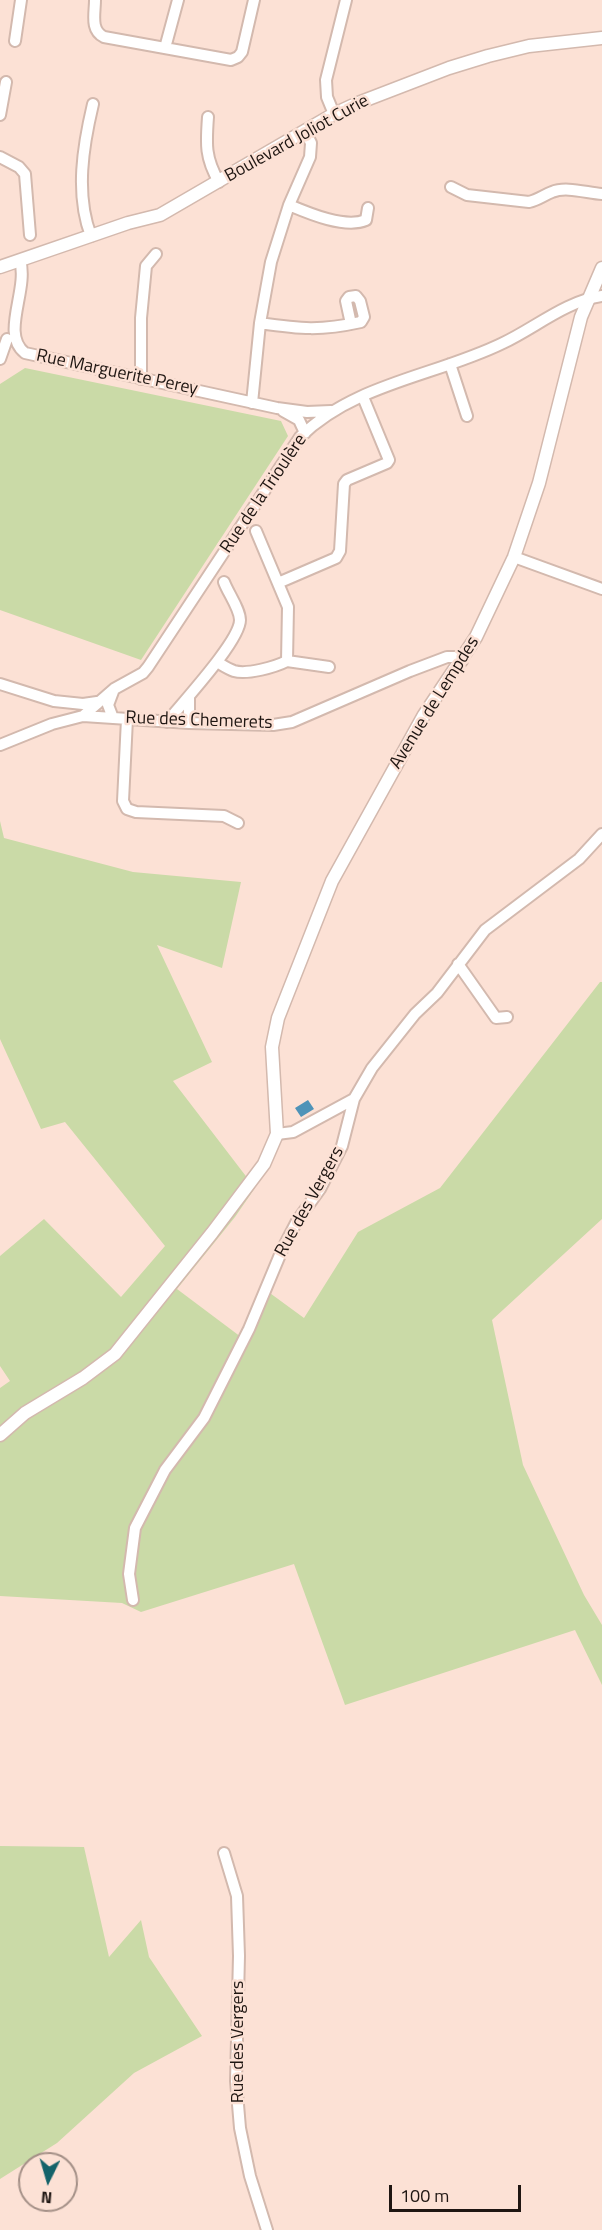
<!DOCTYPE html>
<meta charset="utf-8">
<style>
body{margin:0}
#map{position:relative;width:602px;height:2230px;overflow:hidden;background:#fce1d5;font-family:"Titillium Web",sans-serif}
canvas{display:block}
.north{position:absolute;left:18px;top:2152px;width:60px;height:60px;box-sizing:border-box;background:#fce1d5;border:2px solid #a49087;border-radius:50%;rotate:185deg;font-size:16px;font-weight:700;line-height:24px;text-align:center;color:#1f1612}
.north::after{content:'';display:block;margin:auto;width:21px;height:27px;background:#14636a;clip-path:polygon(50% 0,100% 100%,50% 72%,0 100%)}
.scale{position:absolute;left:389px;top:2185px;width:132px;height:27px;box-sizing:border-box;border:3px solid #1f1612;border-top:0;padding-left:8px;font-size:18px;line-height:21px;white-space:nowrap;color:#1f1612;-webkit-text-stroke:4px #fce1d5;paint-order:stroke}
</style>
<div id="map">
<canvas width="602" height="2230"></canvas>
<div class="north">N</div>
<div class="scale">100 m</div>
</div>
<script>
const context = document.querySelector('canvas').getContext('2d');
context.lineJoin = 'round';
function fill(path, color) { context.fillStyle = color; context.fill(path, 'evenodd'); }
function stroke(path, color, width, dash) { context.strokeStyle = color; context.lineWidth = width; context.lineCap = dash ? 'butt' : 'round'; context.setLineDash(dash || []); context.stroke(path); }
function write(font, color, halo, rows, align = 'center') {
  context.font = font + ' "Titillium Web",sans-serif'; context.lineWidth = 5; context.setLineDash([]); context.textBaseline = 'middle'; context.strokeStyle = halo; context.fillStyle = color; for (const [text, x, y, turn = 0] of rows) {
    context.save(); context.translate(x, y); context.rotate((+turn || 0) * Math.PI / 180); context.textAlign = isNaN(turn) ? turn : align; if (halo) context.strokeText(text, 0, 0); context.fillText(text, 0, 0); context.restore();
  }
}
const green = new Path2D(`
 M25 368 281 421 288 436 141 660 0 610V384Z
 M0 821 4 838 133 872 241 882 222 968 157 945 212 1062 173 1081 255 1188 235 1217 177 1289 241 1337 263 1288 304 1318 358 1232 440 1188 600 982H602V1219L492 1320 523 1465 584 1595 602 1625V1685L575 1630 345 1705 294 1564 141 1612 122 1603 0 1596V1388L10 1381 0 1366V1256L44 1219 121 1297 165 1246 65 1122 41 1129 0 1039Z
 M0 1846 84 1847 109 1957 141 1920 149 1957 202 2036 134 2073 57 2143 0 2179Z`);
const water = new Path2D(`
 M308 1100 314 1109 301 1117 295 1108Z`);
const minor = new Path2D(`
 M95 0C95 14 90 30 104 37L231 60 238 57 242 52 254 0
 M15 41 21 0
 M165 48 178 0
 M334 114 327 97 326 80 346 0
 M0 115 6 82
 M208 117C206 144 205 158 219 182
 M0 157 19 167 25 174 30 235
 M451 187 467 195 529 202C538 200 544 195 552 192 566 186 587 193 602 194
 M289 205C308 213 345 229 366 220L368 208
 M91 236C75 194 83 146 93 104
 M20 260C29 290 0 334 25 353L277 408 307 412 331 411
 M260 323C301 329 320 331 361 322L364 317 360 301 356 296 349 297 346 301 351 324
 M0 359 7 339
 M450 364 467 416
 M141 379V318L146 266 156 254
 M252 403 260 323 271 262 289 205 310 157 311 143 305 131
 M283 411 299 420 305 433
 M514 557 602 589
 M278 583 336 558 340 551 344 484 347 480 387 463 389 460 363 397
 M287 661 329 667
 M217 662C222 665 228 669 234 671 247 675 275 667 287 661L288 607 256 531
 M0 684 54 701 83 704 97 702V704
 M189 696V723
 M83 716 114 689 143 673 148 667 300 437C355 383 436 376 503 343 535 328 566 301 602 296
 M113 718 108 705 114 689
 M127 719 123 801 127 809 136 812 224 816 238 823
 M167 722C182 703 240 641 240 620 240 609 228 593 224 582
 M0 745 52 724 83 716 189 723 273 725 292 722 410 671 447 657H455L462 661
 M458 964 496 1018 507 1017
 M277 1134 293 1132 354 1099
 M133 1600 129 1574 135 1528 165 1470 204 1418 249 1329 282 1250 297 1221 320 1189 342 1146 354 1099 372 1068 415 1014 437 993 485 930 579 859 602 834
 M224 1853 237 1896 239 1956 236 2081 240 2128 250 2176 267 2230`);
const tertiary = new Path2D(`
 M0 267 128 223 160 215 334 114 358 103 449 68 488 56 529 46 602 38
 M0 1435 25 1413 83 1378 115 1354 212 1233 264 1164 277 1134 272 1047 278 1018 332 881 424 715 476 637 514 557 539 483 581 317 602 268`);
const streetNames = [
 ["Boulevard Joliot Curie",297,139,-29],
 ["Rue Marguerite Perey",117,373,12],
 ["Rue de la Trioulère",264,494,-56],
 ["Avenue de Lempdes",435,703,-58],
 ["Rue des Chemerets",199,721,2],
 ["Rue des Vergers",310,1202,-61],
 ["Rue des Vergers",239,2042,-90]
];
fill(green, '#cadaa7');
fill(water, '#4e93b8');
stroke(minor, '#d3b9ae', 14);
stroke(tertiary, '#d3b9ae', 15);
stroke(minor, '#fff', 10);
stroke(tertiary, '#fff', 12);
write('18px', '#1f1612', '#fce1d5', streetNames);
</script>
